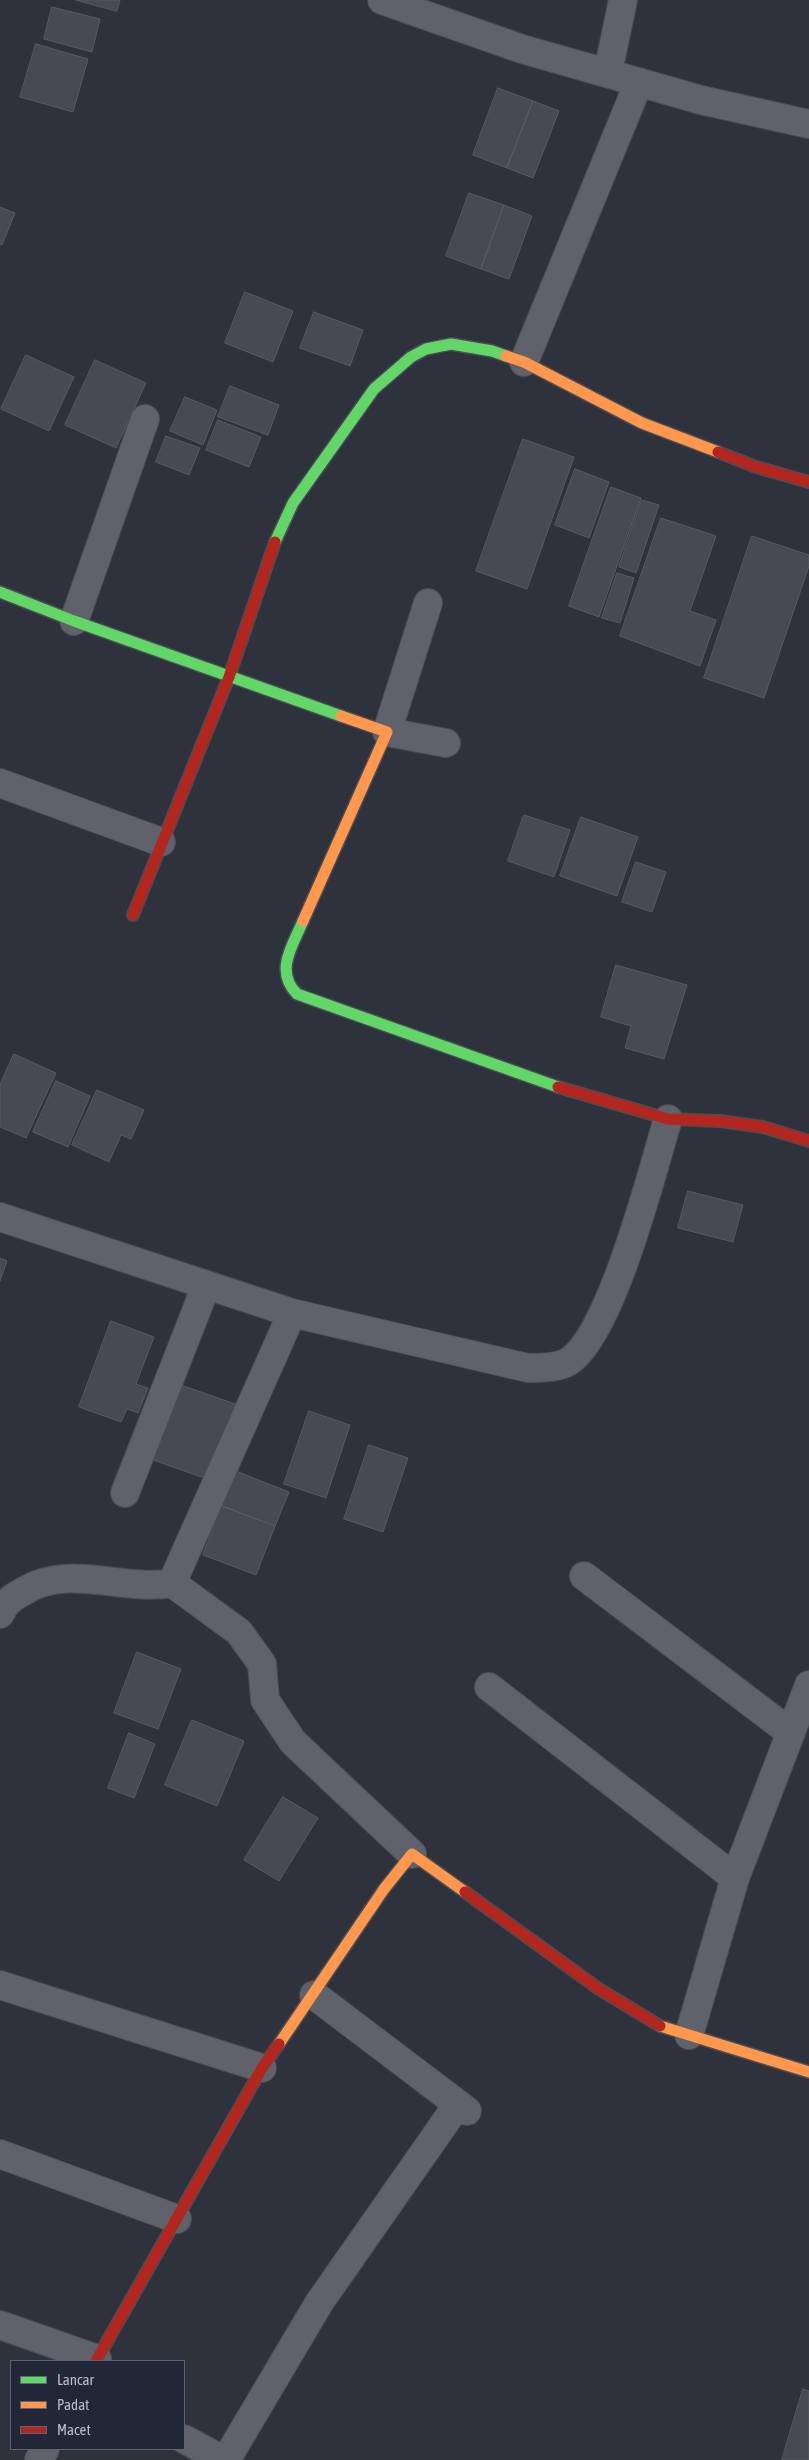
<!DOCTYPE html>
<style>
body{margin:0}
#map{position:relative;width:809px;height:2460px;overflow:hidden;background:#2e323c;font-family:"Asap Condensed",sans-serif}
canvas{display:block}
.legend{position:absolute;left:10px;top:2360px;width:175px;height:90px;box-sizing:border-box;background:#212737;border:1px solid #5e6372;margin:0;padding:6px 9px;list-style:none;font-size:15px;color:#babecb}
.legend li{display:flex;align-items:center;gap:10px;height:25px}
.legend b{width:25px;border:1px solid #5e6372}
</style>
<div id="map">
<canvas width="809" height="2460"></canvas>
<ul class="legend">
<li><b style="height:6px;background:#63d668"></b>Lancar</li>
<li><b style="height:6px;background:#ff974d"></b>Padat</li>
<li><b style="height:6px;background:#b3261e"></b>Macet</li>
</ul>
</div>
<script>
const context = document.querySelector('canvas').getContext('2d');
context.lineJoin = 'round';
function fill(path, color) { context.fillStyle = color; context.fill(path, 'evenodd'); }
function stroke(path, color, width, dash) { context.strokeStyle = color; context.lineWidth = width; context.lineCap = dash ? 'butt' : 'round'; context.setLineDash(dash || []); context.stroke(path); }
const building = new Path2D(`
 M76 0H120L117 11Z
 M52 7 100 19 92 52 44 39Z
 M36 44 88 59 73 112 20 97Z
 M498 88 533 101 507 168 473 155Z
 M533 101 559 111 533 178 507 168Z
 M469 193 504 205 481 269 446 256Z
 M504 205 532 216 509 279 481 269Z
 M0 207 15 213 2 245 0 244Z
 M245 292 293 311 273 362 225 343Z
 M314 312 363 330 350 366 300 348Z
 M26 355 74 377 49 431 1 409Z
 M95 360 146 383 116 448 65 425Z
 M230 386 279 405 268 435 218 417Z
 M185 397 217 410 203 445 170 431Z
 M218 420 261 437 249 467 206 450Z
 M166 436 200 448 189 475 156 462Z
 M523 439 574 457 527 589 476 571Z
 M575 469 609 482 589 538 555 525Z
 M611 487 641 498 599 617 569 606Z
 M642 500 659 505 636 573 619 567Z
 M661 518 716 536 690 611 716 620 700 666 620 636Z
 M752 536 809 555V566L764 698 704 678Z
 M617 573 634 578 620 623 602 618Z
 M524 815 570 830 554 877 508 861Z
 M581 817 638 837 617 896 560 876Z
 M636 862 666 872 652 912 622 902Z
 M616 965 687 985 664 1059 625 1048 631 1026 601 1017Z
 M14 1054 56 1073 26 1138 0 1127V1085Z
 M56 1081 90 1096 68 1147 33 1132Z
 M97 1090 144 1110 131 1139 121 1135 109 1162 72 1145Z
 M688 1191 743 1205 733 1242 678 1228Z
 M0 1258 7 1261 0 1281Z
 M111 1321 154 1337 136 1384 148 1388 138 1413 127 1409 121 1422 79 1407Z
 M181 1385 238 1405 210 1480 153 1460Z
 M309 1411 350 1425 326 1498 284 1484Z
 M369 1445 408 1458 383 1532 344 1519Z
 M236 1471 289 1492 275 1526 222 1506Z
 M222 1506 275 1526 256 1575 203 1555Z
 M137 1652 181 1669 158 1729 114 1713Z
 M192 1720 244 1741 217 1806 165 1785Z
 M129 1733 155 1744 134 1798 108 1788Z
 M283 1797 318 1818 279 1881 244 1860Z
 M803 2389 809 2391V2460H782Z`);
const street = new Path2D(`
 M382 0 522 49 701 100 809 124
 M608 72 623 0
 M524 362 639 82
 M428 603 387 732 446 743
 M74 621 145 419
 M0 783 161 842
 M0 1217 292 1313 528 1368C540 1368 554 1368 566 1363 610 1341 653 1168 668 1119
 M125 1493 206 1286
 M584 1576 791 1733
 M172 1583 239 1632 262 1664 265 1700 293 1742 412 1854
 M0 1614C6 1601 12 1598 24 1591 70 1563 123 1592 172 1583L292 1313
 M489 1687 735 1878
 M0 1985 262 2068
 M314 1995 467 2111
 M689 2035 735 1878 809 1685
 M0 2154 177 2219
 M0 2325 97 2359
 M184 2439 223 2460
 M39 2460 45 2449
 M226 2460 319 2303 458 2104`);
const fast = new Path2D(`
 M275 542 293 503 374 389 411 357 426 349 451 344 492 351 506 356
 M0 592 74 621 341 716
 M303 921C293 945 274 971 297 994L558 1087`);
const slow = new Path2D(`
 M506 356 524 362 642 423 718 452
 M303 921 387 732 341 716
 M660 2026 809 2072
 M279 2044 384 1889 412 1854 465 1892`);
const jam = new Path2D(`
 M718 452 756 467 809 482
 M133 915 229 677 275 542
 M558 1087 668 1119 720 1121 763 1127 809 1141
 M465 1892 599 1989 660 2026
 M96 2361 262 2068 279 2044`);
fill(building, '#474a52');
stroke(building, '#575a63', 1);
stroke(street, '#4a4d55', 30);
stroke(fast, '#4a4d55', 14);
stroke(slow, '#4a4d55', 14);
stroke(jam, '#4a4d55', 14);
stroke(street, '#5f626a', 28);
stroke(fast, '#63d668', 11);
stroke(slow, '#ff974d', 11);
stroke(jam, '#b3261e', 11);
</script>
